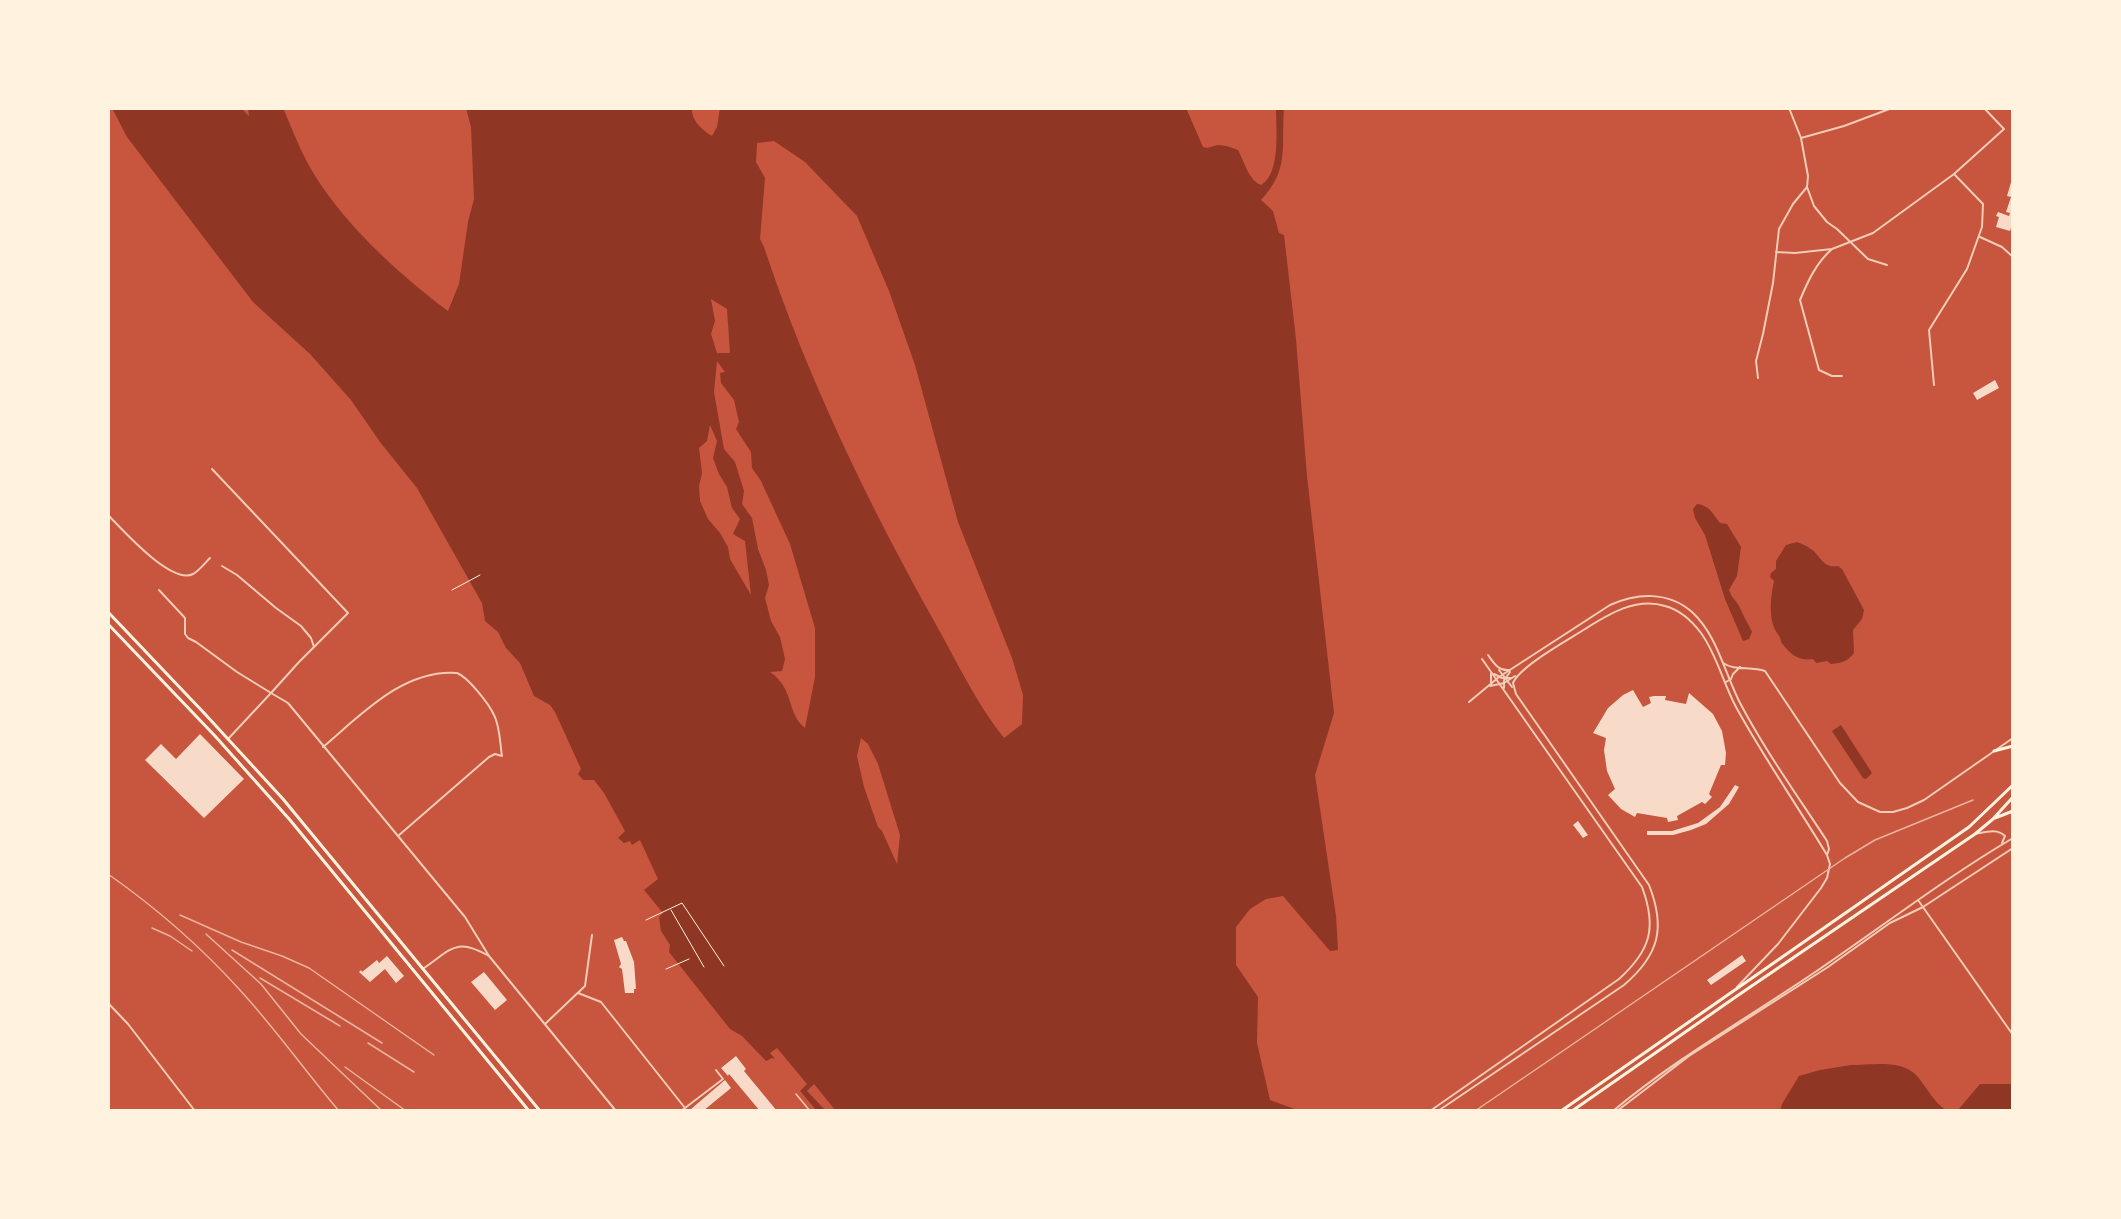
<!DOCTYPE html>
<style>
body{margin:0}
#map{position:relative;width:2121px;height:1219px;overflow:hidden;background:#c8553d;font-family:"Source Sans 3",sans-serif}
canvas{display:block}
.frame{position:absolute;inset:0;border:110px solid #fff3e0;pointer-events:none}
</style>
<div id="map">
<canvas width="2121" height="1219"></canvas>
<div class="frame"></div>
</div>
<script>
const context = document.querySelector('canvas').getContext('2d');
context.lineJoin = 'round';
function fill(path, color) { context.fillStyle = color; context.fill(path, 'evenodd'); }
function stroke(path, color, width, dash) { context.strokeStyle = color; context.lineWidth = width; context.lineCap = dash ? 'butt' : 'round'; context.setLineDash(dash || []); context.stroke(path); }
const water = new Path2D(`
 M112 108H241L249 116 248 108H283C291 126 298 145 307 162 338 219 397 273 448 311L459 284 468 222 474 199 471 127 466 108H692C691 120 702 130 712 136L717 127 720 108H1186L1203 147C1210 149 1212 146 1218 145 1226 145 1232 148 1238 150 1244 161 1249 181 1261 185 1281 174 1276 128 1276 108H1284C1281 146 1290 169 1261 200L1273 211 1279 233 1284 235 1296 339 1307 476 1334 713 1315 775 1336 916 1338 950 1330 951 1283 896 1266 899 1250 909 1236 927V965L1258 997 1257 1043 1270 1100 1300 1111H836L814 1084 807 1091 826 1111H817L800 1091 807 1084 777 1048 770 1053 775 1059 772 1058 766 1061 742 1036 730 1029 669 952 670 945 661 931 659 917 663 913 644 890 658 879 640 840 632 845 630 841 624 843 618 838 625 831 604 793 594 780H583L578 774 581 769 555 712 550 705 534 696 520 663 506 648 498 632 485 621 482 603 417 488 380 442 351 400 310 354 253 302 127 137ZM774 141 805 162 857 216 889 291 915 365 958 522 1012 658 1023 695 1022 724 1004 738C976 703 956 660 934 621 867 501 807 377 764 247L760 239 765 178 756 162 757 143ZM711 299 727 309 730 353H717L711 334 715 321ZM717 361 725 372 720 373 721 383 734 400 739 422 736 429 751 452 752 468 761 481 790 544 815 628V677L805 728C786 713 795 689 770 672L782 671 785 659 780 637 771 621 765 598 769 585 766 570 758 549 752 518 742 504 744 491 735 462 724 449 714 392ZM710 425 717 441 713 458 719 474 727 487 732 508 740 519 733 534 745 541 751 595 730 559 728 547 720 533 708 519 700 501 699 486 702 473 699 448 707 441ZM861 738 868 744 878 764 900 835 897 864 882 831 878 827 864 787 857 756Z
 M1697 504C1709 505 1713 514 1720 523L1727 524 1741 547 1737 576 1729 590C1732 599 1737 601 1740 608 1743 616 1748 623 1752 632L1749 639 1743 641 1725 599 1705 535 1695 518 1693 509Z
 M1797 542C1802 544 1807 546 1811 549 1821 556 1823 569 1838 566L1842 569 1864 610 1862 619 1853 630 1854 653C1848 661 1842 663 1831 664L1827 661 1816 663 1813 659C1798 661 1791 655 1781 642 1781 636 1775 632 1773 625 1769 610 1771 596 1774 581L1770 577 1771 573 1776 569V561L1786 545Z
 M1841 725 1872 773 1866 779 1863 778 1832 731Z
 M1851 1065C1870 1065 1901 1059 1916 1075 1927 1087 1933 1102 1947 1111H1780L1782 1104 1799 1076 1820 1070Z
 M1980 1084H2013V1111H1949L1958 1110Z`);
const building = new Path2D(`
 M2012 179 2013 221 2010 231 1996 227 1999 217 1996 216 1998 212 2009 216 2010 213 2006 212 2011 197 2007 196Z
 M1995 380 1999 388 1977 400 1973 393Z
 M1633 690 1643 707 1651 703 1649 697 1654 696H1666L1665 700 1686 704 1689 693 1713 714 1722 731 1726 753 1725 765H1721L1709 794 1712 797 1705 804 1702 802 1677 816 1678 820 1668 822 1667 818 1637 813 1635 817 1621 809 1608 795 1615 789 1607 771 1604 750 1606 738 1593 733 1608 708 1623 695Z
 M200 734 244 779 204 818 145 760 161 744 176 759Z
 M1735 785 1739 787 1729 804 1706 824 1691 830 1673 835H1647V831H1672L1698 823 1720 807Z
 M1578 821 1588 835 1583 838 1573 825Z
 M622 937 624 941H626L634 962 636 989H634V993H625L622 969 619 967 621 964 614 940Z
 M1742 955 1746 961 1711 985 1707 980Z
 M387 956 404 976 396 983 385 969 370 982 359 972 361 970 362 972 377 960 379 963Z
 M484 972 507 1000 495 1010 471 982Z
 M736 1056 746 1069 744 1071 777 1111H760L729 1074 728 1076 721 1068Z
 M725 1080 731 1088 703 1111H693L691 1109Z`);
const path = new Path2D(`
 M452 590 480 575
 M671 910 704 967
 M646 920 682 903 724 966
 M666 969 689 959`);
const pedestrian = new Path2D(`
 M796 1094 810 1111`);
const minor = new Path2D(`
 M1801 138 1844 126 1892 108
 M1807 187 1814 206 1827 222 1837 229 1868 259 1887 265
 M1980 237 2002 247 2013 257
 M1832 249C1816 263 1808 281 1800 300L1819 370 1832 376H1842
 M1776 252 1795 253 1832 249 1873 233 1954 174 2004 129 1984 108
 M1758 378 1756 361 1763 334 1773 283 1779 229 1793 204 1807 187 1808 176 1801 138 1789 108
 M1934 385 1929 330 1967 269 1982 227 1983 204 1954 174
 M108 515C122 529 171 585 193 574 199 571 205 563 210 558
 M222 566 237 575 276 608 301 626 311 638 314 647
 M159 590 185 618V634L188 638 196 642 237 672 271 693 299 662 348 613 212 469
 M1488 655C1494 663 1498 671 1509 670
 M1723 663C1734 671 1751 666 1765 671L1840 783 1858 802 1880 812H1893L1907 808 1924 800 2013 738
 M1499 670 1512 687
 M1494 674 1502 678H1511
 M1726 682 1731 679 1733 674 1740 667
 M1491 685V673
 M1490 686 1504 683 1515 676
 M1504 688V680L1510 672
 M1469 702 1499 677 1610 605C1637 593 1668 591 1692 612 1717 635 1724 671 1739 701 1764 749 1797 795 1827 841L1829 849 1827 855
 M323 747C361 715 403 669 457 673 468 677 489 704 494 715 500 726 500 744 502 756L495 754 489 757 398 836
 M1975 834C1986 832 1997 828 2005 836L2002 843
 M1918 900 2013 1035
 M578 993 601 1002 685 1108
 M108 1003 128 1024 195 1111
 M545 1024 585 986 592 935
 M681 1111 723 1079 716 1070
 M1430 1111 1619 979C1651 950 1657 927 1642 887L1482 659
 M1438 1111 1624 985C1659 955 1666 928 1649 885L1516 694 1513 683C1520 666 1568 640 1585 629 1609 614 1636 597 1665 606 1680 610 1692 621 1701 633 1717 655 1723 683 1736 707 1764 758 1797 805 1827 855L1830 864 1827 878 1821 888 1778 944 1737 987
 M1613 1111C1679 1056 1753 1015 1824 966 1887 923 1947 877 2013 838
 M1617 1111 1689 1056 1828 967 1890 923 1923 907 2013 848`);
const tertiary = new Path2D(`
 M228 739 271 693 288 703 465 917 489 956 616 1111
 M424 968C452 949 456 937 489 956`);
const secondary = new Path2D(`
 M1994 751 2013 746`);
const primary = new Path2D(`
 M1995 818 2013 811
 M1561 1111 1969 827 2013 785
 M1572 1111 1737 996 1975 834 1993 819 2013 797`);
const trunk = new Path2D(`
 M108 612 205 714 283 799 540 1111
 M108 624 215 736 290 820 529 1111`);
const rail = new Path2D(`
 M108 874C155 907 200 946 239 989 275 1028 305 1071 339 1111
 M180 915 241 942 282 956 309 968 434 1055
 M152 928 170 936 192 951
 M206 934 261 984 301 1034 382 1111
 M232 950 382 1043
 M260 978 340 1026
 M368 1043 414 1072
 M345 1067 406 1111
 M1475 1111 1845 858 1875 840 1973 800`);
fill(water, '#8f3625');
fill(building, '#f7dbc8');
stroke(path, '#fff3e0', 1);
stroke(pedestrian, '#f1ccb7', 1.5);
stroke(minor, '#f1ccb7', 2);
stroke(tertiary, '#f1ccb7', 2);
stroke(secondary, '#fff3e0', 3);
stroke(primary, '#fff3e0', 3);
stroke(trunk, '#fff3e0', 3);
stroke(rail, '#e9b49f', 1.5);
</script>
